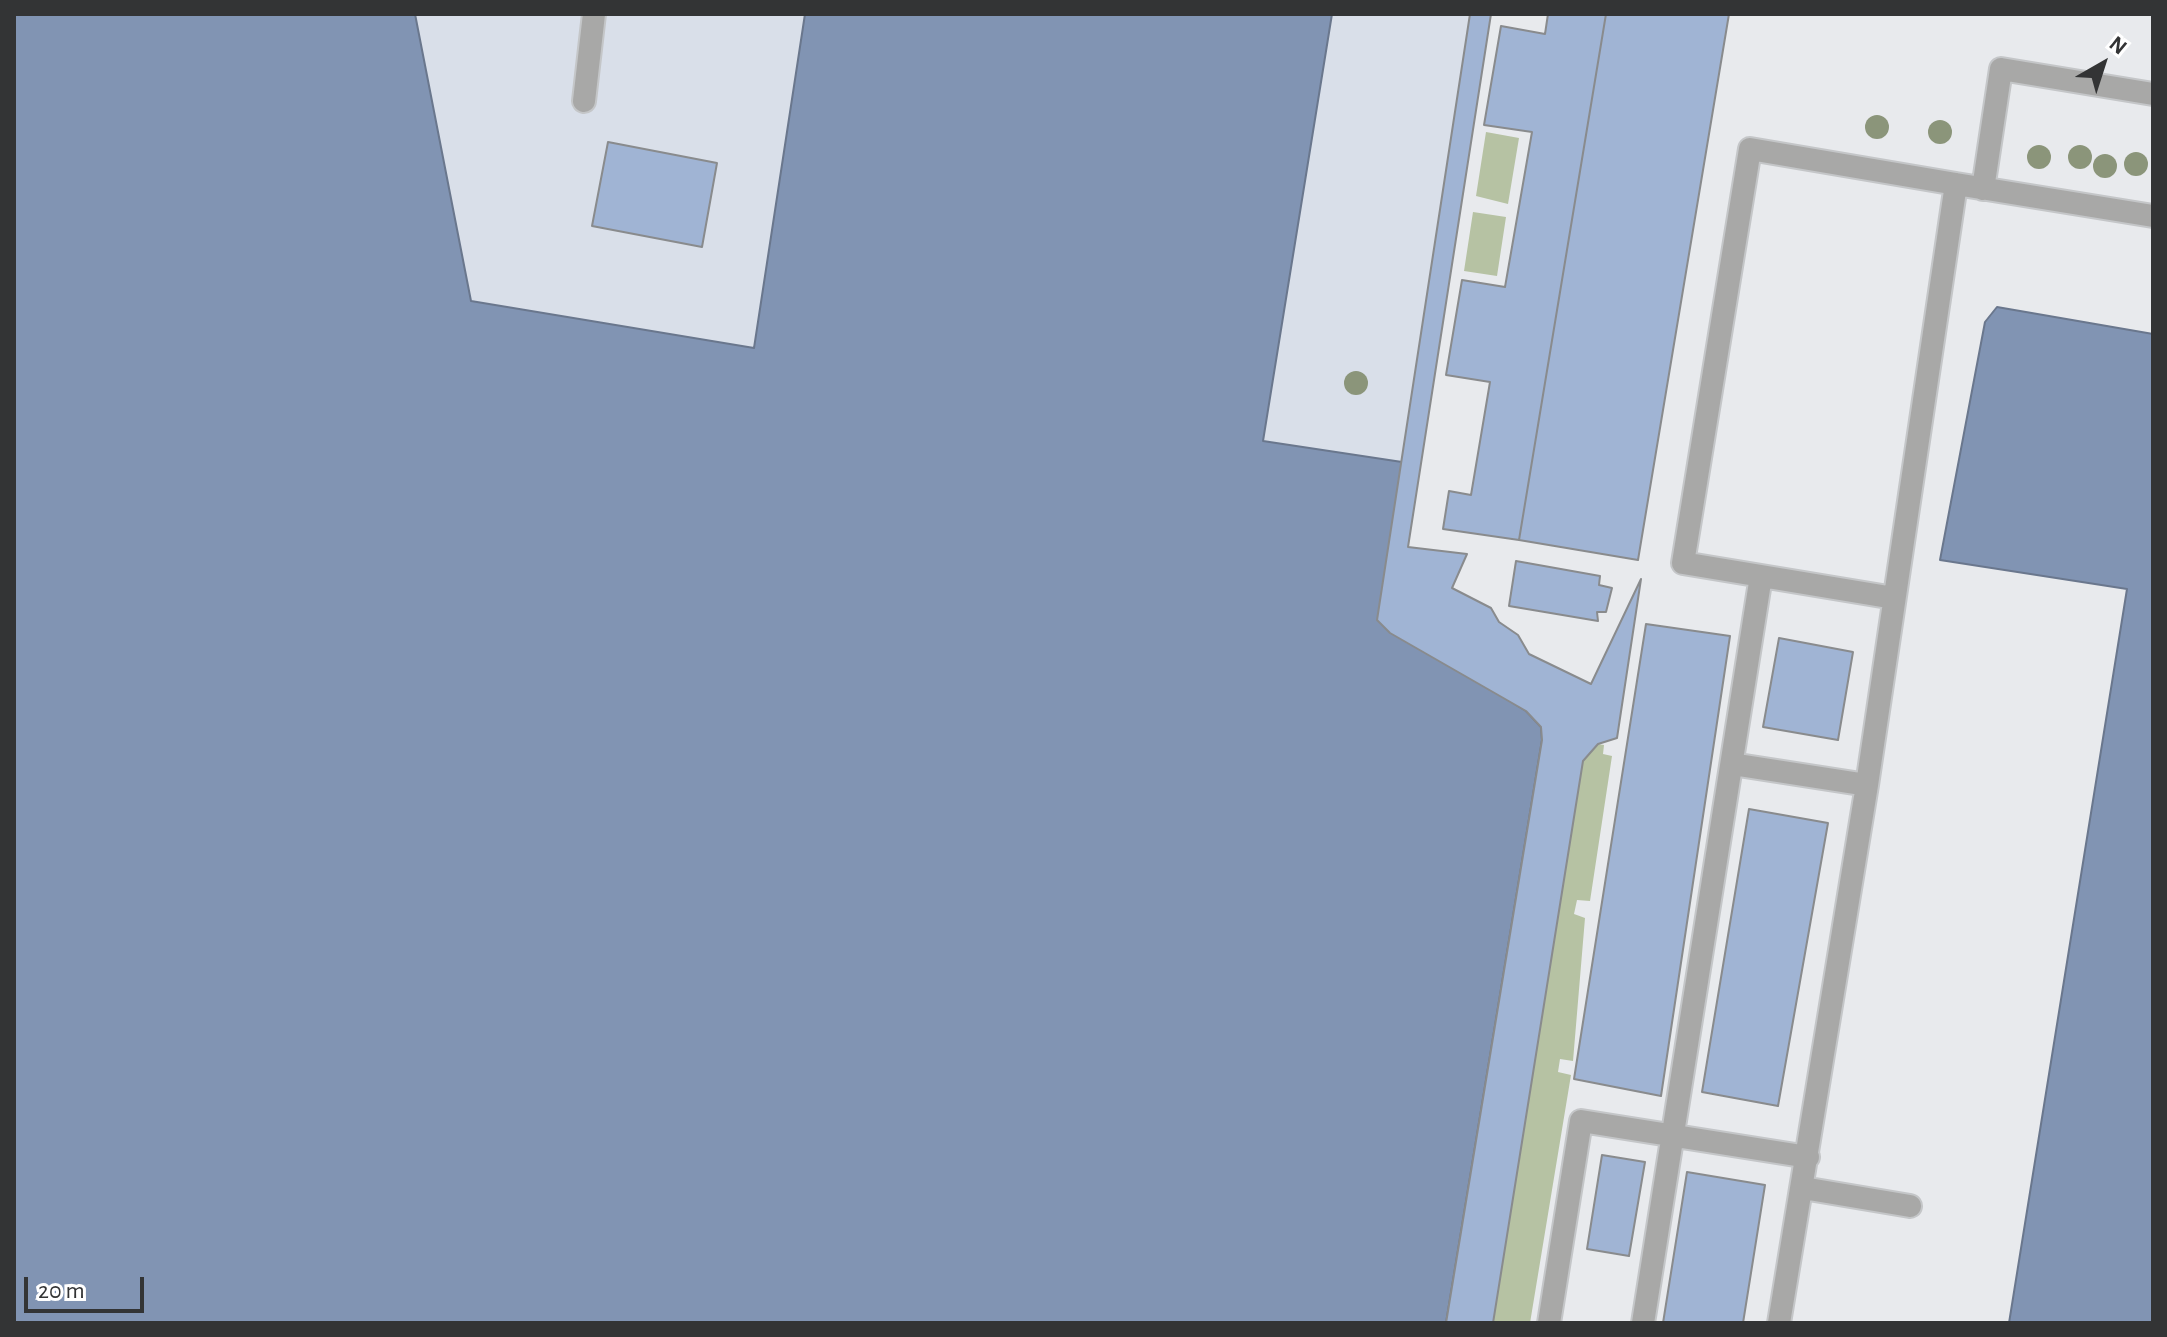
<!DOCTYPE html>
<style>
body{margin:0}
#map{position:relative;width:2167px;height:1337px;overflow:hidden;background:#e8eaed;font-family:"Alegreya Sans",sans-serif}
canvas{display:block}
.frame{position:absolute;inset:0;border:16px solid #333435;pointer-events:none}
.north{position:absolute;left:2063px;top:24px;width:80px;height:80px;-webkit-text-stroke:6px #fff;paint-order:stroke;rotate:39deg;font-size:22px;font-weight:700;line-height:32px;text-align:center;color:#333435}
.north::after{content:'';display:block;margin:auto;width:28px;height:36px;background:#333435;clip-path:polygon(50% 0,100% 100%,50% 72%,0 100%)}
.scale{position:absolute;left:24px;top:1277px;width:120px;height:36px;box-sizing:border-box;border:4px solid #333435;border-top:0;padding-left:10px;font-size:24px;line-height:28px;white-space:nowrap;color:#333435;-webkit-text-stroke:6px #fff;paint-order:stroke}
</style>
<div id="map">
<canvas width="2167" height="1337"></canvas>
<div class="frame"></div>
<div class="north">N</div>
<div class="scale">20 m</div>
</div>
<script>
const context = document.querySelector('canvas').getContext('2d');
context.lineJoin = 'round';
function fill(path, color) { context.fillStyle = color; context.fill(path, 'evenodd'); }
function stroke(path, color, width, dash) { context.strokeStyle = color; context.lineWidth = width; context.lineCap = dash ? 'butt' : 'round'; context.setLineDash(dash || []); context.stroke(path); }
const built = new Path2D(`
 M415 14H805L755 348 471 301Z
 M1332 14H1470L1402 462 1263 442Z`);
const green = new Path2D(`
 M1486 132 1519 138 1508 204 1476 196Z
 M1473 212 1506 217 1497 276 1464 271Z
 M1598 744 1604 745 1603 754 1612 756 1590 901 1577 900 1574 914 1585 918 1573 1061 1560 1059 1558 1072 1571 1075 1530 1323H1493L1583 761Z`);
const water = new Path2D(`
 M14 14H415L471 301 754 348 805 14H1332L1263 441 1402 462 1378 620 1526 711 1541 727 1542 740 1446 1323H14Z
 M1997 307 2153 334V1323H2009L2127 589 1940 560 1985 322Z`);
const building = new Path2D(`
 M1470 14H1491L1408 547 1467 554 1452 588 1491 608 1499 622 1518 635 1529 654 1591 684 1641 579 1617 738 1598 744 1583 761 1493 1323H1446L1542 740 1541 727 1526 711 1390 633 1377 620Z
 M1548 14H1606L1519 540 1443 529 1449 491 1471 495 1490 382 1446 375 1462 280 1505 287 1532 132 1484 125 1501 26 1545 34Z
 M1606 14H1729L1638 560 1519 540Z
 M608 142 717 163 702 247 592 226Z
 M1516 561 1600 576 1599 585 1612 588 1606 612H1597L1598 621 1509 606Z
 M1646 624 1730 636 1661 1096 1574 1079Z
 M1779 638 1853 652 1838 740 1763 727Z
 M1749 809 1828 823 1778 1106 1702 1092Z
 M1602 1155 1645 1162 1629 1256 1587 1249Z
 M1687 1172 1765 1185 1743 1323H1663Z`);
const service = new Path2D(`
 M584 101 594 14
 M1983 189 2001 69 2153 94
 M1894 598 1683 563 1750 149 1956 184
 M1732 764 1867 785
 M1803 1188 1910 1206
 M1549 1323 1581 1121 1808 1157
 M1643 1323 1761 576
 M1779 1323 1867 785 1956 184 2153 216`);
const trees = [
 [1877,127],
 [1940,132],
 [2039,157],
 [2080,157],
 [2136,164],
 [2105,166],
 [1356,383]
];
fill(built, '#d9dfe9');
fill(green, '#b6c2a3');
fill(water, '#8194b3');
stroke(water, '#6a778d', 2);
fill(building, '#a0b4d4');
stroke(building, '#898b8d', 2);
stroke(service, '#c4c6c8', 26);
stroke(service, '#a8a8a7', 22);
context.fillStyle = '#8b957a';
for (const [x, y] of trees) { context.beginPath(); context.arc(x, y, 12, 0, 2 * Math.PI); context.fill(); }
</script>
